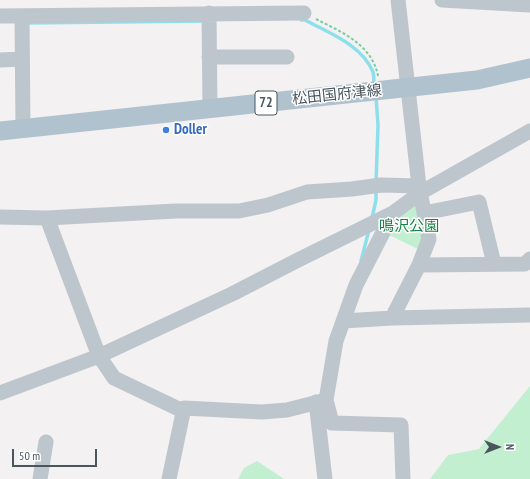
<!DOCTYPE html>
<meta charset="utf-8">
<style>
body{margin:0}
#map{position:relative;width:530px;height:479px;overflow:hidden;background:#f3f1f1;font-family:"PT Sans Narrow",sans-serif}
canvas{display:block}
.north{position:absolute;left:478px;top:427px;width:40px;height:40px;-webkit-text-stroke:3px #fff;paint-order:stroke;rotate:90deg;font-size:11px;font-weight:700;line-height:16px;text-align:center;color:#49565e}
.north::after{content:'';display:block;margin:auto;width:14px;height:18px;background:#49565e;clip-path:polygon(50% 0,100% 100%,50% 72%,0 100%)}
.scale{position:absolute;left:12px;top:449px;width:85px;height:18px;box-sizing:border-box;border:2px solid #49565e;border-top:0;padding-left:5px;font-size:12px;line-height:14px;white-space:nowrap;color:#49565e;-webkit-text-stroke:3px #fff;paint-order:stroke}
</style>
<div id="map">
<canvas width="530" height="479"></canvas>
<div class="north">N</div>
<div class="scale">50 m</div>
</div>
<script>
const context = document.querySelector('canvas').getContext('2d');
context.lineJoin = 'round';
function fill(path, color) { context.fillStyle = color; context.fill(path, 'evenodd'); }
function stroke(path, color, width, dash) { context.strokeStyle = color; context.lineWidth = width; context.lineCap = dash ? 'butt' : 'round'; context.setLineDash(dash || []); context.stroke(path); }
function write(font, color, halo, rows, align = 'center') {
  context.font = font + ' "PT Sans Narrow","Noto Sans JP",sans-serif'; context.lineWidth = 3; context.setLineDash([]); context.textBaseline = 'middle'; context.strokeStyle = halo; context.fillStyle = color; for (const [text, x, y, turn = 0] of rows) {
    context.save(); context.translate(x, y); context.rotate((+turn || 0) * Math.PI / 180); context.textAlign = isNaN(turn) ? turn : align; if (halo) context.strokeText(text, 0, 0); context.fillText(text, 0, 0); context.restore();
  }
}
const green = new Path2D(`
 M411 203 421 206 422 251 387 234 399 212Z
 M530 386V479H430L448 455 479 449Z
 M257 461 284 479H238L244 468Z`);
const stream = new Path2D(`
 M301 20H305C329 33 362 45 373 72 374 76 374 81 374 85
 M25 23 205 21
 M376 97 378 125 376 183
 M372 218 376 200V189
 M361 261 369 230`);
const path = new Path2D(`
 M316 19C341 32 372 44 378 76`);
const minor = new Path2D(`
 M398 0 419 186
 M442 0 530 5
 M209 13 210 109
 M0 16 304 13
 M22 16 23 128
 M209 57H287
 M0 60 22 59
 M424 213 479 202 494 264
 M0 217 47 218 176 211H239L268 205 307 192 352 189 381 185 419 186 429 239 419 265 392 318
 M47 218 99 356 114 378 183 411
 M419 265 525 264 530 259
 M343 321 392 318 530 315
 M0 393 99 356 232 294 298 260 393 213 420 193 530 131
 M326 400 332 423 401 425 403 479
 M316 402 325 479
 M40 479 46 442
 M169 479 184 408 262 412 287 410 326 400 336 341 356 285 393 213`);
const major = new Path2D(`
 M0 131 477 80 530 68`);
const markers = [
 [166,130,4,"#3f7fe0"]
];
const shields = [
 [266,103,22]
];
const shieldNames = [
 ["72",266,103]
];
const streetNames = [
 ["松田国府津線",337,95,-6]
];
const shopNames = [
 ["Doller",174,130]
];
const parkNames = [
 ["鳴沢公園",409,227]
];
fill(green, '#c1efcf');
stroke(stream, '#8edfec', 3.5);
stroke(path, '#79cd9e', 2, [3, 2]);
stroke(minor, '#bdc6cd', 15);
stroke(major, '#b1c2cf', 19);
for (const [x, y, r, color] of markers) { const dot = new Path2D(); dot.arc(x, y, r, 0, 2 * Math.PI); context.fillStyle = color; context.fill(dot); stroke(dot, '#fff', 1.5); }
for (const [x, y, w] of shields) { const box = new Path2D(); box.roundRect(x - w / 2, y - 12, w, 24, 3); context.fillStyle = '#fff'; context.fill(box); stroke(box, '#49565e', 1); }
write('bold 14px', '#49565e', null, shieldNames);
write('15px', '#49565e', '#fff', streetNames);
write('bold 15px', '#366cbe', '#fff', shopNames, 'left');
write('15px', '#188145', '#fff', parkNames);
</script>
